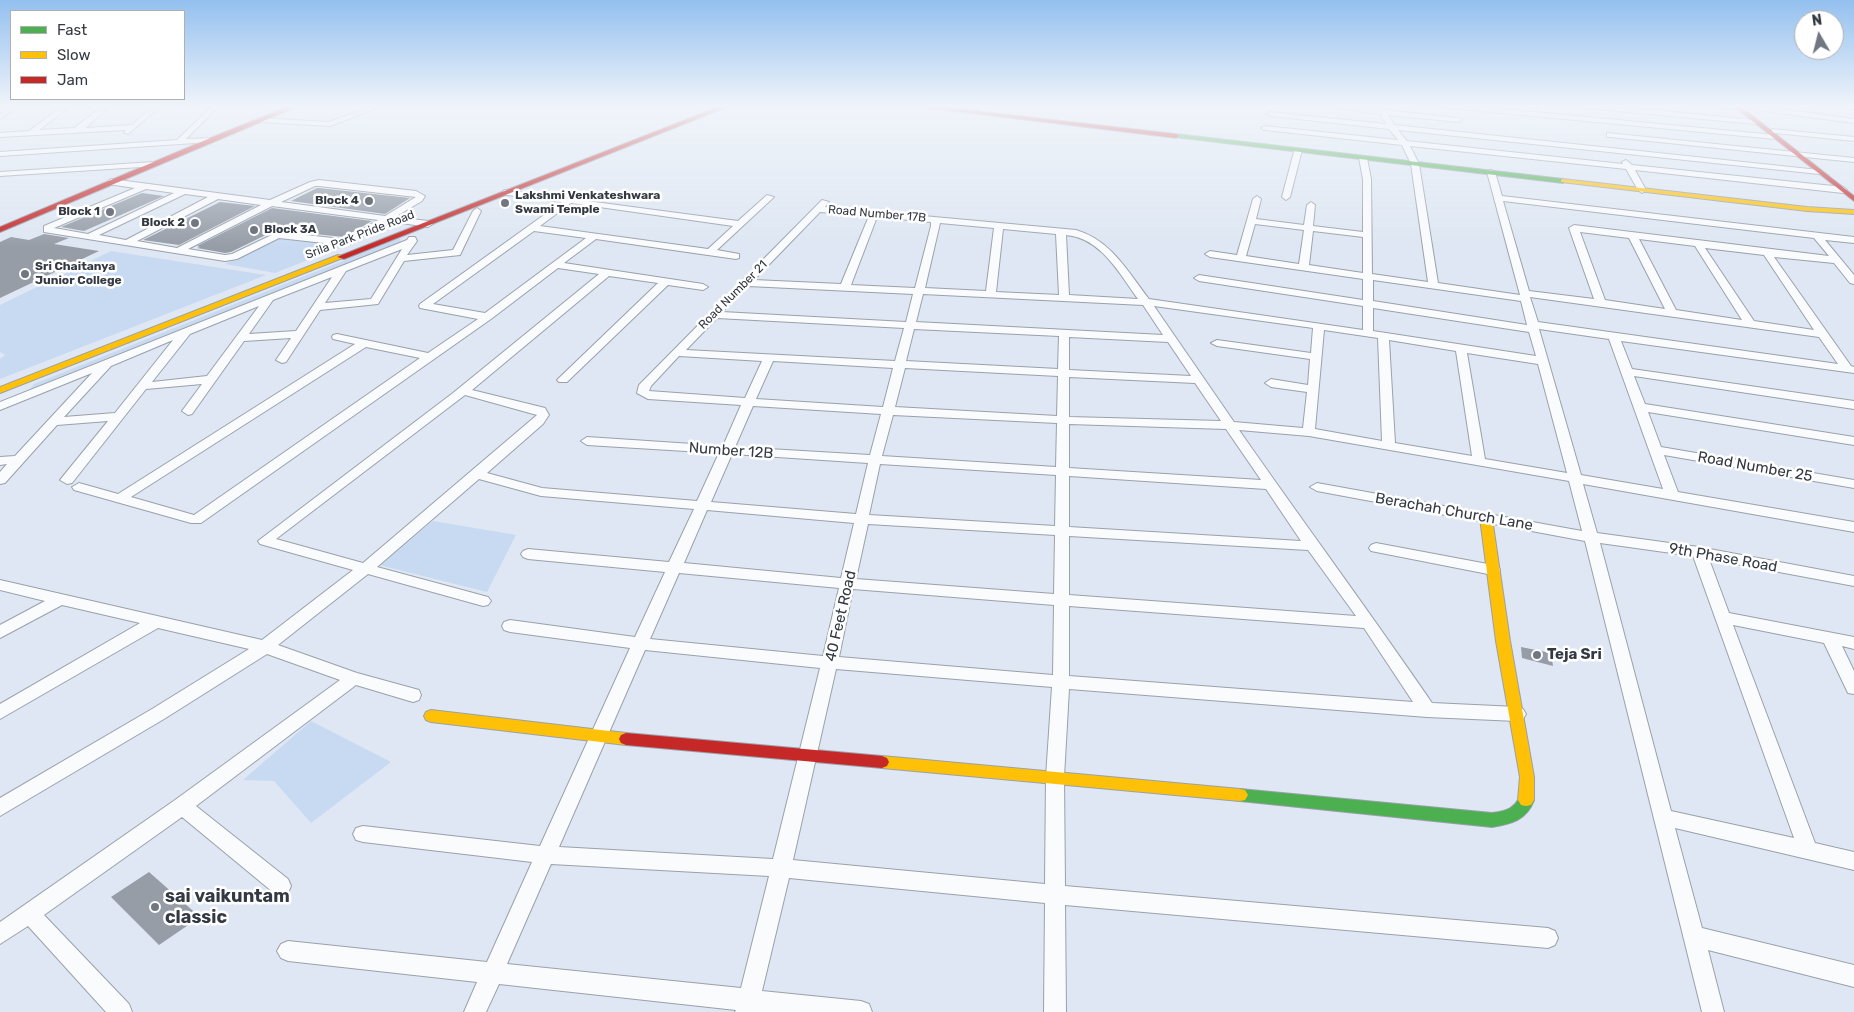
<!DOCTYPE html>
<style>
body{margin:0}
#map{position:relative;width:1854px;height:1012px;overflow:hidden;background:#dee7f3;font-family:Rubik,sans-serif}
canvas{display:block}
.legend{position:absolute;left:10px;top:10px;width:175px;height:90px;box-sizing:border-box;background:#fff;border:1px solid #aeb0b4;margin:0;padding:6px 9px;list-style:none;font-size:15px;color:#343a43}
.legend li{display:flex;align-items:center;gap:10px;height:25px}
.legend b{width:25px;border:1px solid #aeb0b4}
.north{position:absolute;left:1794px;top:10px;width:50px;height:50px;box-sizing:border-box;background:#fff;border:1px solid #aeb0b4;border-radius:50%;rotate:352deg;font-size:14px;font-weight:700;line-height:20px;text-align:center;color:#343a43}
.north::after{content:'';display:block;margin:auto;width:18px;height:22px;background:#707781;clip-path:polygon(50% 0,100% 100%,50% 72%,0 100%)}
</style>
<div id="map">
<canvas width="1854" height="1012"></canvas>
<ul class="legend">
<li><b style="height:6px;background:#4caf50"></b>Fast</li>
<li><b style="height:6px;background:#ffc107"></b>Slow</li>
<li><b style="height:6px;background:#c62828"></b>Jam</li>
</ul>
<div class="north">N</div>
</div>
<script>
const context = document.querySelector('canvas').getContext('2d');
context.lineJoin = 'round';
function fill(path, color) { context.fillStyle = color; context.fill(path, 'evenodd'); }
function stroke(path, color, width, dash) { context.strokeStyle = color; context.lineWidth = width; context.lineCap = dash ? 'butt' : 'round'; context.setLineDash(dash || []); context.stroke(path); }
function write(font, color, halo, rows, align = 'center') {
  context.font = font + ' Rubik,sans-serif'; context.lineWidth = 5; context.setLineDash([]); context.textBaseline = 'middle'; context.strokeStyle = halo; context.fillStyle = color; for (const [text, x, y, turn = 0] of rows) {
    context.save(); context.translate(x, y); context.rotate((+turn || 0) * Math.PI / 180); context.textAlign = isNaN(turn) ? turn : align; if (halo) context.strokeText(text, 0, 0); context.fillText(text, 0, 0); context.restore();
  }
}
const green = new Path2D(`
 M279 236 341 247 275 273 225 264Z
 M400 238 401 242 29 390 34 384Z
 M111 251 266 275 0 379V359L5 355 0 352V305Z
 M433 521 516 535 487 592 379 565Z
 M311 721 391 762 311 823 274 781 243 780Z`);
const building = new Path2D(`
 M317 188H319L410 198 385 214 291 201Z
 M142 193 164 196 84 231 61 227Z
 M220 202 255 206 179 245 143 240Z
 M272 208 372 221 344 237 276 230 231 252 225 253 197 248 200 247 197 246Z
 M44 234 69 238 54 244 99 251 0 298V242L11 237 29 240Z
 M1521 647 1551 653 1553 666 1522 658Z
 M149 872 200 917 159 945 111 897Z`);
const street = new Path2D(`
 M12 105H20L0 119V114Z
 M64 105H72L39 130 74 128 104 105H112L85 128 132 125 154 105H162L128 134 124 132 126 130 0 137V133L29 131Z
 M213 105H220L186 139 213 138V142H210L0 156V152L177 140Z
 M270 105H277L272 110 268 108Z
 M375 105H385L330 126 260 122 256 120 260 118 329 122Z
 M1316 105H1341L1378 109 1376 105H1383L1385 110 1458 118 1462 120 1458 122 1388 115 1394 125 1819 170 1823 172 1819 174 1398 130 1407 141 1623 164 1622 162 1626 160 1632 165 1843 187 1847 190 1843 193 1635 170 1646 190 1642 193 1638 190 1626 169 1410 146 1419 164 1438 283 1520 295 1487 172 1491 170 1495 172 1502 196 1854 237V243L1825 240 1854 275V284L1850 283 1834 263 1774 257 1851 366 1854 367V373L1621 341 1632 369 1854 401V409L1634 376 1645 404 1854 437V445L1648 412 1661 447 1854 480V488L1664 455 1678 492 1854 522V532L1583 484 1597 533 1699 547 1854 576V586L1709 559 1729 613 1854 637V649L1842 646 1854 671V694L1848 693 1824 643 1733 625 1815 843 1854 852V870L1675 828 1702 928 1854 965V987L1708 950 1724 1012H1702L1585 541 1317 491 1310 487 1317 483 1582 531 1569 481 1309 436 1239 430C1303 522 1369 611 1432 703L1517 707 1523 709 1526 714 1523 719 1517 721 1427 717 1069 689 1064 777 1065 886 1548 928 1555 931 1558 938 1555 945 1548 948 1065 905 1066 1012H1044L1045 903 789 878 762 991 861 1001 869 1004 872 1012H735L736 1010 499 984 486 1012H464L477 982 288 961 281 958 277 951 281 944 288 941 487 962 532 862 363 842 356 840 353 834 356 828 363 826 540 846 630 648 510 632 504 630 502 626 504 622 510 620 635 637 665 572 528 559 523 557 521 554 523 551 528 549 669 562 694 509 541 496 479 479 377 567 488 597 491 601 488 605 483 606 368 574 278 645 357 673 419 690 421 695 419 700 413 702 356 685 196 806 288 879 291 886 288 893 281 895 274 893 182 817 44 915 129 1004 132 1012H106L28 926 0 944V922L175 800 340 680 267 654 164 719 0 816V798L152 709 249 649 158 628 0 719V704L140 623 62 605 0 638V625L45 601 0 590V580L262 640 353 570 260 544 258 541 453 393 599 274 558 268 491 319 201 523H191L74 490 72 487 79 483 118 494 355 344 333 339 332 337 333 335 337 334 428 353 478 319 420 308 419 306 420 304 562 202 507 195 503 192 504 190 738 221 767 195 774 197 717 250 739 254V258L736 259 596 239 564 263 703 284 708 287 703 290 668 285 567 382H559L557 380 559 378 658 283 609 276 472 390 545 408 549 415 543 424 487 473 542 488 697 501 719 453 587 445 581 441 587 437 723 446 741 405 648 399 637 393 639 385 822 200 829 202 825 207 1076 230C1111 240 1128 272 1149 299L1363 330V306L1199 281 1194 278 1199 275 1363 300V279L1210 257 1205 254 1210 251 1237 255 1253 199 1257 196 1261 199 1256 219 1304 225 1307 205 1311 202 1315 205 1313 226 1363 232V179L1359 158 1363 156 1367 158 1371 179 1372 274 1428 282 1411 164 1402 145 1265 130 1261 128 1265 126 1398 140 1389 129 1270 116 1266 114 1270 112 1386 124 1380 114ZM1503 201 1814 238 1829 256 1574 225 1569 228 1594 299 1529 291ZM571 203 733 226 708 249 540 226ZM820 212 869 216 841 284 754 280ZM877 217 931 222V226L915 288 851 285ZM940 223 994 228 986 291 925 288ZM1255 224 1304 230 1299 264 1246 256ZM1003 229 1056 234 1059 295 996 292ZM534 231 586 238 485 313 433 304ZM1313 231 1363 237V273L1309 265ZM1580 232 1629 238 1665 309 1605 300ZM1066 235C1101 238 1119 273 1138 299L1069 295ZM1639 239 1695 246 1742 320 1676 310ZM1705 248 1764 255 1814 330 1754 321ZM1373 280 1521 301 1527 325 1373 301ZM748 286 913 294 906 322 722 312ZM923 294 1143 305 1163 335 916 322ZM1530 297 1819 337 1838 364 1538 322ZM1154 306 1313 328 1311 353 1217 340 1211 343 1217 346 1310 359 1308 385 1271 379 1265 383 1271 387 1307 392 1303 428 1234 422ZM1373 308 1529 332 1536 356 1373 331ZM717 318 904 328 895 361 686 350ZM914 329 1059 336 1058 369 906 361ZM1539 329 1609 339 1663 489 1581 475ZM1324 330 1378 338 1382 441 1315 429ZM1069 337 1168 342 1191 376 1069 370ZM1389 340 1456 351 1472 456 1395 443ZM366 347 420 358 194 515 131 497ZM1467 353 1538 364 1567 473 1485 459ZM679 356 762 361 745 398 649 391 651 386ZM773 361 893 368 883 407 756 399ZM905 368 1058 376 1057 416 895 407ZM1069 377 1195 383 1221 421 1069 417ZM465 395 537 415 363 563 276 539ZM753 406 881 414 870 455 735 447ZM893 415 1057 423 1056 467 882 456ZM1069 424 1226 429 1261 480 1069 468ZM732 454 868 463 856 514 711 502ZM880 464 1056 475 1055 526 869 515ZM1069 476 1266 489 1301 541 1069 527ZM707 510 854 523 841 578 684 563ZM868 524 1055 535 1054 594 856 579ZM1069 536 1308 550 1356 616 1069 595ZM1600 543 1693 556 1794 838 1671 811ZM679 573 839 588 823 656 650 639ZM853 589 1054 605 1053 675 839 657ZM1069 606 1364 628 1413 702 1069 676ZM645 650 820 668 773 859 559 847ZM836 669 1052 687 1046 777 1045 884 793 860ZM551 864 769 876 741 988 507 964Z
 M1434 105H1462L1775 135 1779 137 1775 139 1437 107Z
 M1571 105H1600L1756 120 1760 122 1756 124 1574 107Z
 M1701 105H1754L1854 119V123L1748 109 1745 111Z
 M1832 105 1854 106V110Z
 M1772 129 1854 137V141L1775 133H1772Z
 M1607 133 1854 158V162L1610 137H1607Z
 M1295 148 1302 150 1290 197 1286 200 1282 197Z
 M153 162 157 164 156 166 0 176V172Z
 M111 179 270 200 310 182 319 180 416 191 425 196 422 201 395 217 428 221 433 224 428 227 388 221 352 243 342 245 279 238 237 259 225 261 44 232V226L135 188 108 184 107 182ZM315 186H319L416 197 385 216 281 202ZM146 189 174 193 88 234 54 228ZM185 194 208 197 126 240 99 235ZM218 199 261 205 177 248 137 241ZM272 206 378 220 346 239H342L278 232 232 254 225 255 188 249Z
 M477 208 481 211 460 255 404 261 378 304 320 310 286 362 282 363 276 360 291 338 244 341 192 414 188 415 182 411 202 384 146 389 72 483 67 484 60 480 108 421 57 425 5 483 0 484V472L7 464 0 465V457L15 456 92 373 0 410V402L407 240 409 237H415L417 241 407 255 453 250 473 211ZM402 249 371 299 325 303 346 271ZM332 277 296 331 249 334 273 300ZM259 306 207 376 152 382 190 334ZM173 340 115 413 64 417 111 366Z
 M1376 543 1493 565 1498 566 1500 570 1498 574 1493 575 1371 551 1369 548 1371 545Z`);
const fast = new Path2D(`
 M1176 134 1563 179 1566 181 1563 183 1174 137V135Z
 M1240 789 1492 813C1507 811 1514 809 1521 795L1526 794 1531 795 1534 800C1527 820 1511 824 1492 827L1240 801 1235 800 1232 795 1235 790Z`);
const slow = new Path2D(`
 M1563 179 1807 207 1854 210V214L1807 211 1561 182V180Z
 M338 255 345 257 0 393V387Z
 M1486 514 1492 518 1510 641 1534 777V800L1531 805 1526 806 1521 805 1518 800 1520 777 1496 641 1480 518Z
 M431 710 626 733 631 735 633 739 631 743 626 745 431 722 426 720 424 716 426 712Z
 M882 756 1240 789 1245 790 1248 795 1245 800 1240 801 882 768 877 766 875 762 877 758Z`);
const jam = new Path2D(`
 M292 105H301L0 232V227L208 139Z
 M723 105H732L344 259 337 257Z
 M904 105H924L1176 134 1179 136 1176 138Z
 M1732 105H1739L1854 196V201Z
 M626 733 882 756 887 758 889 762 887 766 882 768 626 745 621 743 619 739 621 735Z`);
const markers = [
 [369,201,5,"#707781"],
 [505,203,5,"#707781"],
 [110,212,5,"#707781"],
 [195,223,5,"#707781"],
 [254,230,5,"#707781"],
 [25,274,5,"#707781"],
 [1537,655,5,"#707781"],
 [155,907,5,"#707781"]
];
const farPoinames = [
 ["Lakshmi Venkateshwara",515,196],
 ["Swami Temple",515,210],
 ["Block 4",359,201,"right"],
 ["Block 1",100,212,"right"],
 ["Block 2",185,223,"right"],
 ["Block 3A",264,230],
 ["Sri Chaitanya",35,267],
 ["Junior College",35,281]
];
const farStreetnames = [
 ["Road Number 17B",877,214,5],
 ["Srila Park Pride Road",360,235,-21],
 ["Road Number 21",733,295,-45]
];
const streetNames = [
 ["Number 12B",731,451,4],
 ["Road Number 25",1755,467,10],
 ["Berachah Church Lane",1454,512,10],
 ["9th Phase Road",1723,558,10],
 ["40 Feet Road",841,616,-77]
];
const poiNames = [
 ["Teja Sri",1547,655]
];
const nearPoinames = [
 ["sai vaikuntam",165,897],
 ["classic",165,918]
];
fill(green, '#c8daf2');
fill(building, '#969da7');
stroke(street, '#9aa1aa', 2);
stroke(fast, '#9aa1aa', 2);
stroke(slow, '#9aa1aa', 2);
stroke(jam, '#9aa1aa', 2);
fill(street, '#fafbfd');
fill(fast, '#4caf50');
fill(slow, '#ffc107');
fill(jam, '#c62828');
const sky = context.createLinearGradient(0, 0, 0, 247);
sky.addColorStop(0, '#93c0ef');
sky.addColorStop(0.43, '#f0f4fa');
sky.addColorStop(1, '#f0f4fa00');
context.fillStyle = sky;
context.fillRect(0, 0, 1854, 247);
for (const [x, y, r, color] of markers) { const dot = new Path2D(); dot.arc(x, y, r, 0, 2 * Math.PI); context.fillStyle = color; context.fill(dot); stroke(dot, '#fff', 2); }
write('bold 12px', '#343a43', '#fff', farPoinames, 'left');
write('12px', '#343a43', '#fff', farStreetnames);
write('15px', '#343a43', '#fff', streetNames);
write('bold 15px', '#343a43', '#fff', poiNames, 'left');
write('bold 18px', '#343a43', '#fff', nearPoinames, 'left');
</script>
